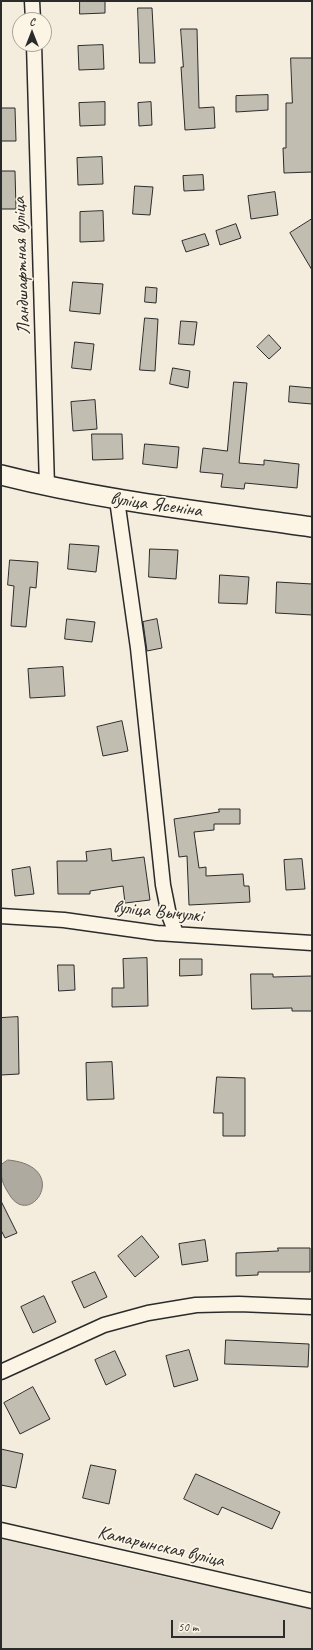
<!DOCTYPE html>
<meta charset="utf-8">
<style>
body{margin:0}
#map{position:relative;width:313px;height:1650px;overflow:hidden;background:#f4edde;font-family:Caveat,sans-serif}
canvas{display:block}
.frame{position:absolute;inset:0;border:2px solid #2b2b2b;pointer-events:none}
.north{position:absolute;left:12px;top:12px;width:40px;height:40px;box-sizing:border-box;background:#fcf5e5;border:1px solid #a8a49b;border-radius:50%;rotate:0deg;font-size:11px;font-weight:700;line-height:16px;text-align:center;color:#2b2b2b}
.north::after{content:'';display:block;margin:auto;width:14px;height:18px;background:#2b2b2b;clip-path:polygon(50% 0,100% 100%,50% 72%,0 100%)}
.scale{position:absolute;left:171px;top:1620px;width:114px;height:18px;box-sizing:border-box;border:2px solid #2b2b2b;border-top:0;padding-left:5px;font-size:12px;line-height:14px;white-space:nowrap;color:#2b2b2b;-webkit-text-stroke:3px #fcf5e5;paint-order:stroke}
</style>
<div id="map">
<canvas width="313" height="1650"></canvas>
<div class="frame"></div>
<div class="north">С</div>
<div class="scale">50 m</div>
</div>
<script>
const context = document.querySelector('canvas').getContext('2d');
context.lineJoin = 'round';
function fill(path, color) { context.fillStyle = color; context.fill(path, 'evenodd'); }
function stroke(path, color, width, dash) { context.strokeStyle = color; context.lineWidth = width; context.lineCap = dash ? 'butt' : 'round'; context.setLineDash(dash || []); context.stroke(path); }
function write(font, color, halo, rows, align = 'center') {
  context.font = font + ' Caveat,sans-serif'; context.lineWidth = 3.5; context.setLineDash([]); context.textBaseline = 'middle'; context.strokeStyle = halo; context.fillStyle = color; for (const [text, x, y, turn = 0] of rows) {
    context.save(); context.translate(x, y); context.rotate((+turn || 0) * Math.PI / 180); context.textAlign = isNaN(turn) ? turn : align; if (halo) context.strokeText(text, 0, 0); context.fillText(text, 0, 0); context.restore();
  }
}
const green = new Path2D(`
 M1 1539 157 1575 312 1609V1649H1Z`);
const water = new Path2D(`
 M8 1160C73 1166 30 1231 9 1194 2 1183 1 1179 1 1165Z`);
const building = new Path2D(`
 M80 1H105V13L80 14Z
 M138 8H152L155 63H140Z
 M181 29H197L199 108 214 107 215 128 185 130 181 67H183Z
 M103 45 104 69 79 70 78 46Z
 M291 58H312V172L284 173 283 148H286V103H292Z
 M268 95V110L236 112V96Z
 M105 102V125L80 126 79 103Z
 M151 102 152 125 139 126 138 103Z
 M1 108H15L16 141H1Z
 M102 157 103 184 78 185 77 158Z
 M1 171H15L16 209H1Z
 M203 175 204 190 184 191 183 176Z
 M135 186 153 187 150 215 133 214Z
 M275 192 278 215 251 219 248 196Z
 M103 211 104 241 80 242V212Z
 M312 219V270L290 233Z
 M236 224 241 238 220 245 216 231Z
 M205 234 209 245 186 252 182 241Z
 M73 282 103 284 100 314 70 311Z
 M146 287 157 288 156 303 145 302Z
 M145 318 158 319 155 371 140 370Z
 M181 321 197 322 194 345 179 344Z
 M269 335 281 348 269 359 257 347Z
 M75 342 94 344 91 370 72 368Z
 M173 368 190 371 188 388 170 384Z
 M234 382 247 383 239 463 264 465V460L299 464 297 488 245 483 244 489 221 487 223 474 200 472 203 448 227 451Z
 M290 386 312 388V404L289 402Z
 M95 400 97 429 73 431 71 402Z
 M92 434H122L123 459 93 460Z
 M145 444 179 447 177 468 143 464Z
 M70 544 99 546 96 572 68 569Z
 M150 549 178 550 176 579 149 577Z
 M10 560 38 562 36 588 30 587 26 627 11 626 14 586 8 585Z
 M220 575 249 577 247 604 219 603Z
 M277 582 312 584V615L276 613Z
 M67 619 95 622 92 642 65 639Z
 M157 619 162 648 147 651 143 622Z
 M63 667 65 696 30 698 28 669Z
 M122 721 128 751 103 756 97 727Z
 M219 809H240V824H214V830L194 832 199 868 206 867V876L243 874 244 886H249L250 902 189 905 187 856 179 857 174 819 219 812Z
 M111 849 112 861 144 857 150 900 125 903 123 886 90 891V894H58L57 861H87L86 852Z
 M302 859 305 889 286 890 284 860Z
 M30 867 34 894 15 896 12 870Z
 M147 958 148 1006 112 1007V988H124L123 959Z
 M180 959H202V975L180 976Z
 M58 965H74L75 990 59 991Z
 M251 974H273V977L312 976V1011H292V1008L252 1009Z
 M18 1017 19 1074 1 1075V1018Z
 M112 1062 114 1099 87 1100 86 1063Z
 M217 1077 245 1078V1136H223V1113H214Z
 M1 1201 17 1233 5 1238 1 1230Z
 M142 1236 159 1257 135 1277 118 1256Z
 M205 1240 208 1261 182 1265 179 1244Z
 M278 1248H310V1272H258V1275L236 1276V1253L278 1251Z
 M95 1272 107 1297 84 1308 72 1282Z
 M44 1296 56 1322 33 1333 21 1307Z
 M226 1340 309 1344 308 1367 225 1364Z
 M189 1350 198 1380 174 1387 166 1356Z
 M115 1351 126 1375 106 1385 95 1360Z
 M33 1387 50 1419 20 1434 4 1403Z
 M1 1449 23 1454 16 1488 1 1485Z
 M91 1465 116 1470 109 1504 83 1498Z
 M196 1474 280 1512 272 1529 222 1507 218 1515 184 1499Z`);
const street = new Path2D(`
 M32 1 33 20
 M34 44 47 487
 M117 500 138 648 163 885 169 915 176 933
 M1 916 64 920 157 933 312 943
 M1 1372 104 1325 148 1313 196 1305 239 1304 312 1307
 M1 1530 312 1601`);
const secondary = new Path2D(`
 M1 475C103 501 208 512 312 527`);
const streetNames = [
 ["Ландшафтная вуліца",22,266,-92],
 ["вуліца Ясеніна",156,505,8],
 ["вуліца Вычулкі",158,912,6],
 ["Камарынская вуліца",161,1547,13]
];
fill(green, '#d6d1c4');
fill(water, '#afaaa0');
stroke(water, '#7a7771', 1);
fill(building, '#c2bdb1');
stroke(building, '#2b2b2b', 1);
stroke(street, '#2b2b2b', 17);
stroke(secondary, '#2b2b2b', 22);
stroke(street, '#fcf5e5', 14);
stroke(secondary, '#fcf5e5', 19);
write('19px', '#2b2b2b', '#fcf5e5', streetNames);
</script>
